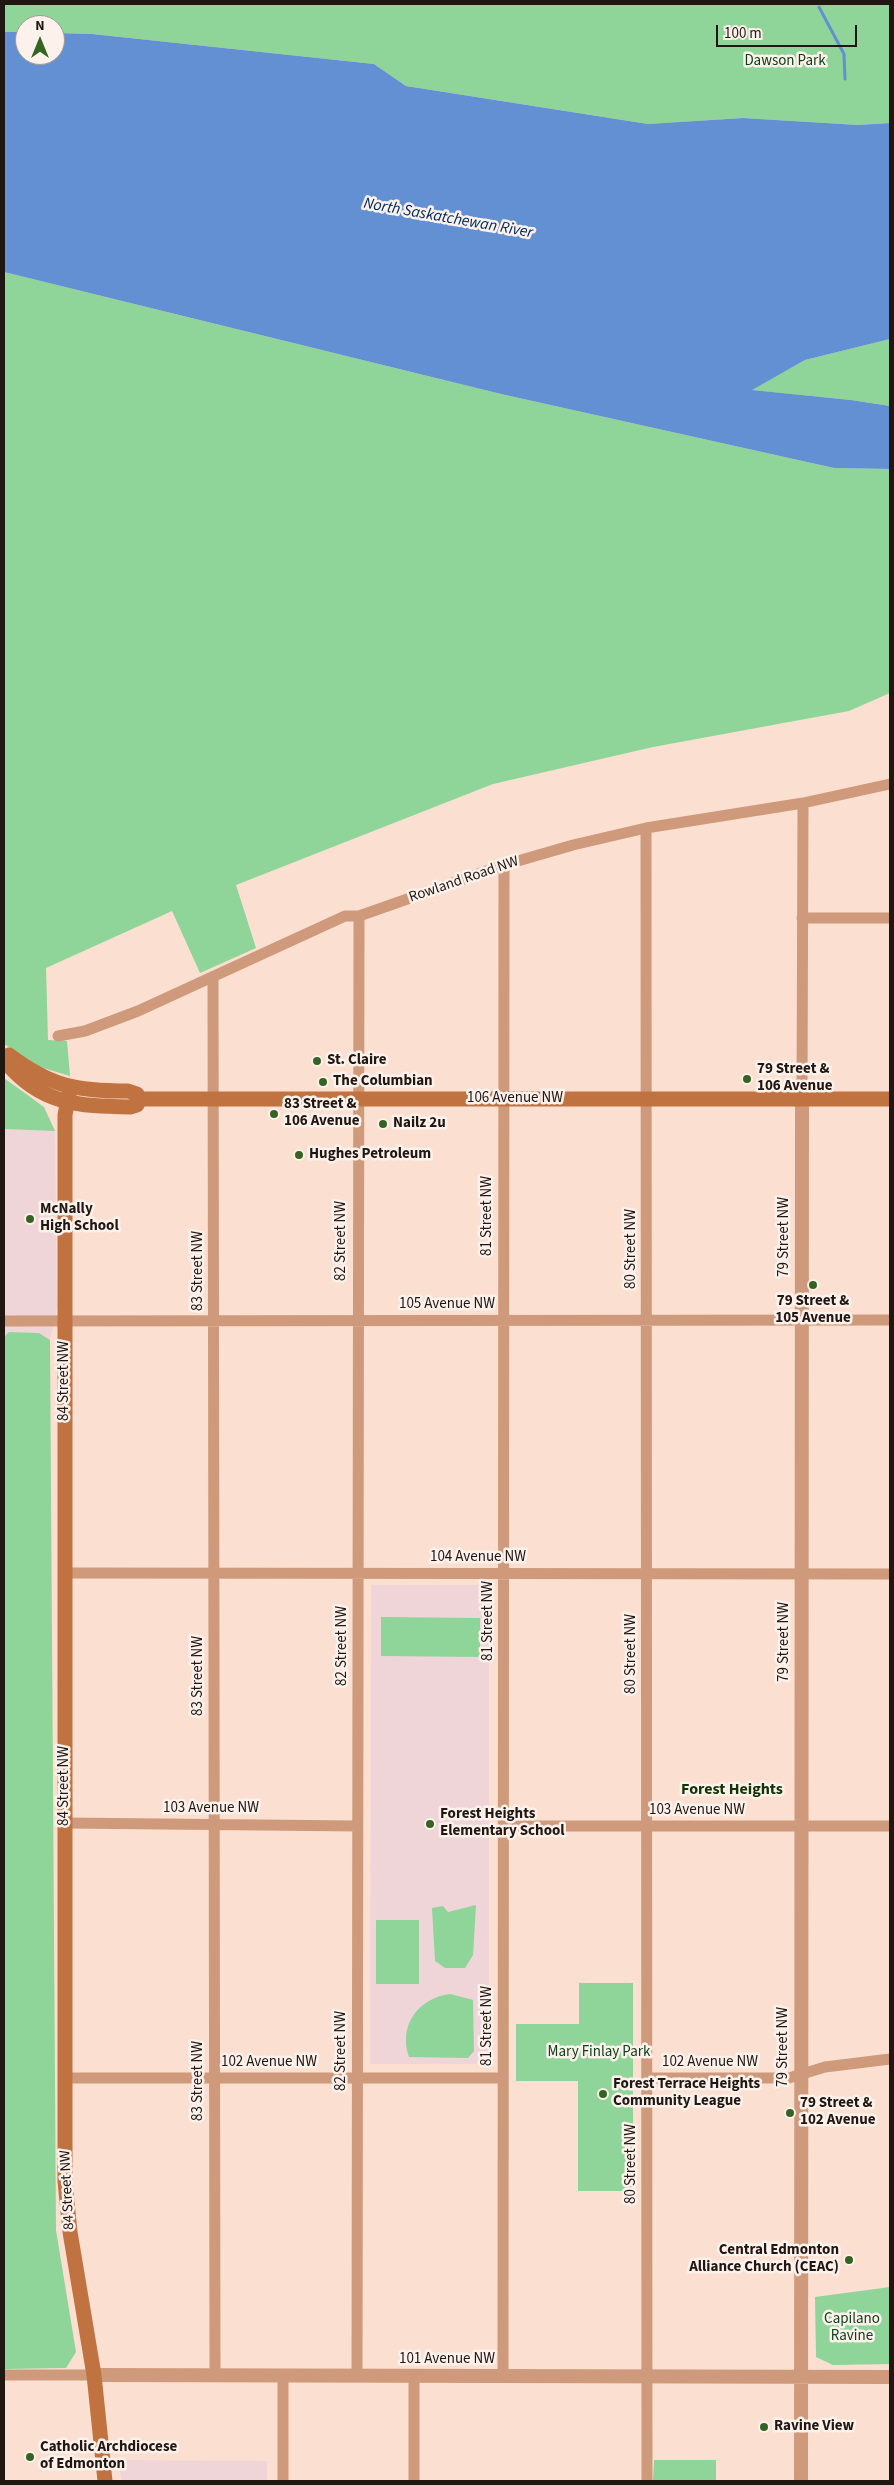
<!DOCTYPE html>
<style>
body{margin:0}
#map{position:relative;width:894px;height:2485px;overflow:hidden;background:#fbe0d1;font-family:"Source Sans 3",sans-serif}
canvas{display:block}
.frame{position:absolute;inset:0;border:5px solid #211712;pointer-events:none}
.north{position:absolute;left:15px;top:15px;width:50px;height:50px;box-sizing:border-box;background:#fcf1eb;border:1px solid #a49a94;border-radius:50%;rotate:0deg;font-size:14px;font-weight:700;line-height:20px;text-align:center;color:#211712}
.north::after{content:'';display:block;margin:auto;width:18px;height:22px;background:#356323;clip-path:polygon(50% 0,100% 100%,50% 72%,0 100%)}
.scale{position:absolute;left:716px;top:25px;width:141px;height:22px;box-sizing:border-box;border:2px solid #211712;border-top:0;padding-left:6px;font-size:15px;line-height:18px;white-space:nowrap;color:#211712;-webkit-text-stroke:4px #fcf1eb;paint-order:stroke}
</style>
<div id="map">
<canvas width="894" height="2485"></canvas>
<div class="frame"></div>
<div class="north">N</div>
<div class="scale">100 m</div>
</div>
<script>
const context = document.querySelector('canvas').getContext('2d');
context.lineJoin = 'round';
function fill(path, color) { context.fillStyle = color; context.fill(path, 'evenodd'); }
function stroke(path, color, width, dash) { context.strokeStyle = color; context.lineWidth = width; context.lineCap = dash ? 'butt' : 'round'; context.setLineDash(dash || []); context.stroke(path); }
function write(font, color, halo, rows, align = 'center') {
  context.font = font + ' "Source Sans 3",sans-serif'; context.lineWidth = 5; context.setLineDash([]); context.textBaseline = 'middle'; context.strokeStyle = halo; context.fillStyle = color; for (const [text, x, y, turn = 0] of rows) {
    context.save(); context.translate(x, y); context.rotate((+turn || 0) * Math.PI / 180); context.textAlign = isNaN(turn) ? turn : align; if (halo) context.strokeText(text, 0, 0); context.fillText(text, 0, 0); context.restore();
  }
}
const education = new Path2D(`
 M4 1129 55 1131 57 1308 50 1340 39 1333 9 1332 4 1337Z
 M371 1585H489V2064H370Z
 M119 2460 267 2461V2481H121Z`);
const green = new Path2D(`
 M4 4H890V123L858 125 743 118 648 124 406 86 374 64 92 34 55 33V25H25V32H4Z
 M4 272 501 394 834 468 890 469V693L849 711 653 747 493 784 236 885 256 948 200 973 172 911 46 968 48 1040 67 1041 70 1076 40 1067 4 1044Z
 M890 339V406L851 400 751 390 805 360Z
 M4 1078 44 1107 55 1131 4 1129Z
 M9 1332 39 1333 50 1340 56 2230 76 2352 66 2368 4 2369V1337Z
 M381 1617 480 1618V1657L381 1656Z
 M476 1905 473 1955 465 1968H445L435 1961 432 1908 443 1906 448 1912Z
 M376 1920H419V1984H376Z
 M579 1983H633V2191H578V2081H516V2024H579Z
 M450 1994 473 2000 474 2051 468 2058 409 2057C398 2026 418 1998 450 1994Z
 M890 2287V2364L833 2365 816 2357 815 2297Z
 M654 2460H716V2481H653Z`);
const water = new Path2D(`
 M4 32H25V55H55V33L92 34 374 64 406 86 648 124 743 118 858 125 890 123V339L805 360 752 390 851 400 890 406V469L834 468 501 394 4 272Z`);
const stream = new Path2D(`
 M819 7 844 54 845 79`);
const minor = new Path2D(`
 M646 828 647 2481
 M802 918H890
 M213 977 215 2376
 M58 1036 85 1031 138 1011 345 916H359L504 865 573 845 646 828 803 803 890 784
 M802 1099 803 803
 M4 1321 890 1320
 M65 1573 890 1574
 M65 1823 357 1826
 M504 1826H890
 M66 2078H503
 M647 2078H789L825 2067 890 2059
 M4 2375H94
 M357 2376 359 916
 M414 2377V2481
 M503 2377 504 865
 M283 2481V2376`);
const tertiary = new Path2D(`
 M94 2375 890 2377
 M801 2481 802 1099`);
const secondary = new Path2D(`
 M9 1055C52 1087 76 1091 128 1091L137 1094 140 1099
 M4 1060C40 1105 78 1106 131 1107L137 1105 140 1099
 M70 1088 65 1115V2181L70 2232 94 2375 105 2481
 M140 1099H890`);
const markers = [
 [317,1061,5,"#356323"],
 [747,1079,5,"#356323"],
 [323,1082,5,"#356323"],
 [274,1114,5,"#356323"],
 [383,1124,5,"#356323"],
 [299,1155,5,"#356323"],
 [30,1219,5,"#356323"],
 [813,1285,5,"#356323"],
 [430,1824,5,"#356323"],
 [603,2094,5,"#356323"],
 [790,2113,5,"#356323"],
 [849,2260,5,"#356323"],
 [764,2427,5,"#356323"],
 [30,2457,5,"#356323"]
];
const parkNames = [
 ["Dawson Park",785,62],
 ["Mary Finlay Park",599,2053],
 ["Capilano",852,2320],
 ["Ravine",852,2337]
];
const streetNames = [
 ["Rowland Road NW",464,880,-19],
 ["106 Avenue NW",515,1099],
 ["81 Street NW",488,1216,-90],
 ["79 Street NW",785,1237,-90],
 ["82 Street NW",342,1241,-90],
 ["80 Street NW",632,1249,-90],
 ["83 Street NW",199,1271,-90],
 ["105 Avenue NW",447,1305],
 ["84 Street NW",65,1381,-90],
 ["104 Avenue NW",478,1558],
 ["81 Street NW",489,1621,-90],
 ["79 Street NW",785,1642,-90],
 ["82 Street NW",343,1646,-90],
 ["80 Street NW",632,1654,-90],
 ["83 Street NW",199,1676,-90],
 ["84 Street NW",65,1786,-90],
 ["103 Avenue NW",211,1809],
 ["103 Avenue NW",697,1811],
 ["81 Street NW",488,2026,-90],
 ["79 Street NW",784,2047,-90],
 ["82 Street NW",342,2051,-90],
 ["102 Avenue NW",269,2063],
 ["102 Avenue NW",710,2063],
 ["83 Street NW",199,2081,-90],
 ["80 Street NW",632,2164,-90],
 ["84 Street NW",68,2190,-93],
 ["101 Avenue NW",447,2360]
];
const poiNames = [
 ["St. Claire",327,1061],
 ["79 Street &",757,1070],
 ["106 Avenue",757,1087],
 ["The Columbian",333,1082],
 ["83 Street &",284,1105],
 ["106 Avenue",284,1122],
 ["Nailz 2u",393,1124],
 ["Hughes Petroleum",309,1155],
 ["McNally",40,1210],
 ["High School",40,1227],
 ["79 Street &",813,1302,"center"],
 ["105 Avenue",813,1319,"center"],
 ["Forest Heights",440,1815],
 ["Elementary School",440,1832],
 ["Forest Terrace Heights",613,2085],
 ["Community League",613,2102],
 ["79 Street &",800,2104],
 ["102 Avenue",800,2121],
 ["Central Edmonton",839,2251,"right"],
 ["Alliance Church (CEAC)",839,2268,"right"],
 ["Ravine View",774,2427],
 ["Catholic Archdiocese",40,2448],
 ["of Edmonton",40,2465]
];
const waterNames = [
 ["North Saskatchewan River",448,219,10]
];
const neighbourhoodNames = [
 ["Forest Heights",732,1790]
];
fill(education, '#efd5d7');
fill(green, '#8fd498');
fill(water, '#6290d2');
stroke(stream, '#6290d2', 3);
stroke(minor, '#cf9a7b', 11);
stroke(tertiary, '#cf9a7b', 14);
stroke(secondary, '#c07341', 15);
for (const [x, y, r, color] of markers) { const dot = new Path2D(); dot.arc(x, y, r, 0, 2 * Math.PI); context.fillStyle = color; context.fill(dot); stroke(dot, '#fcf1eb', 2); }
write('15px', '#0c411a', '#fcf1eb', parkNames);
write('15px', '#211712', '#fcf1eb', streetNames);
write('bold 15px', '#211712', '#fcf1eb', poiNames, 'left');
write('italic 16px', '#002b66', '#fcf1eb', waterNames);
write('bold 16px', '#143406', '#fcf1eb', neighbourhoodNames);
</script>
